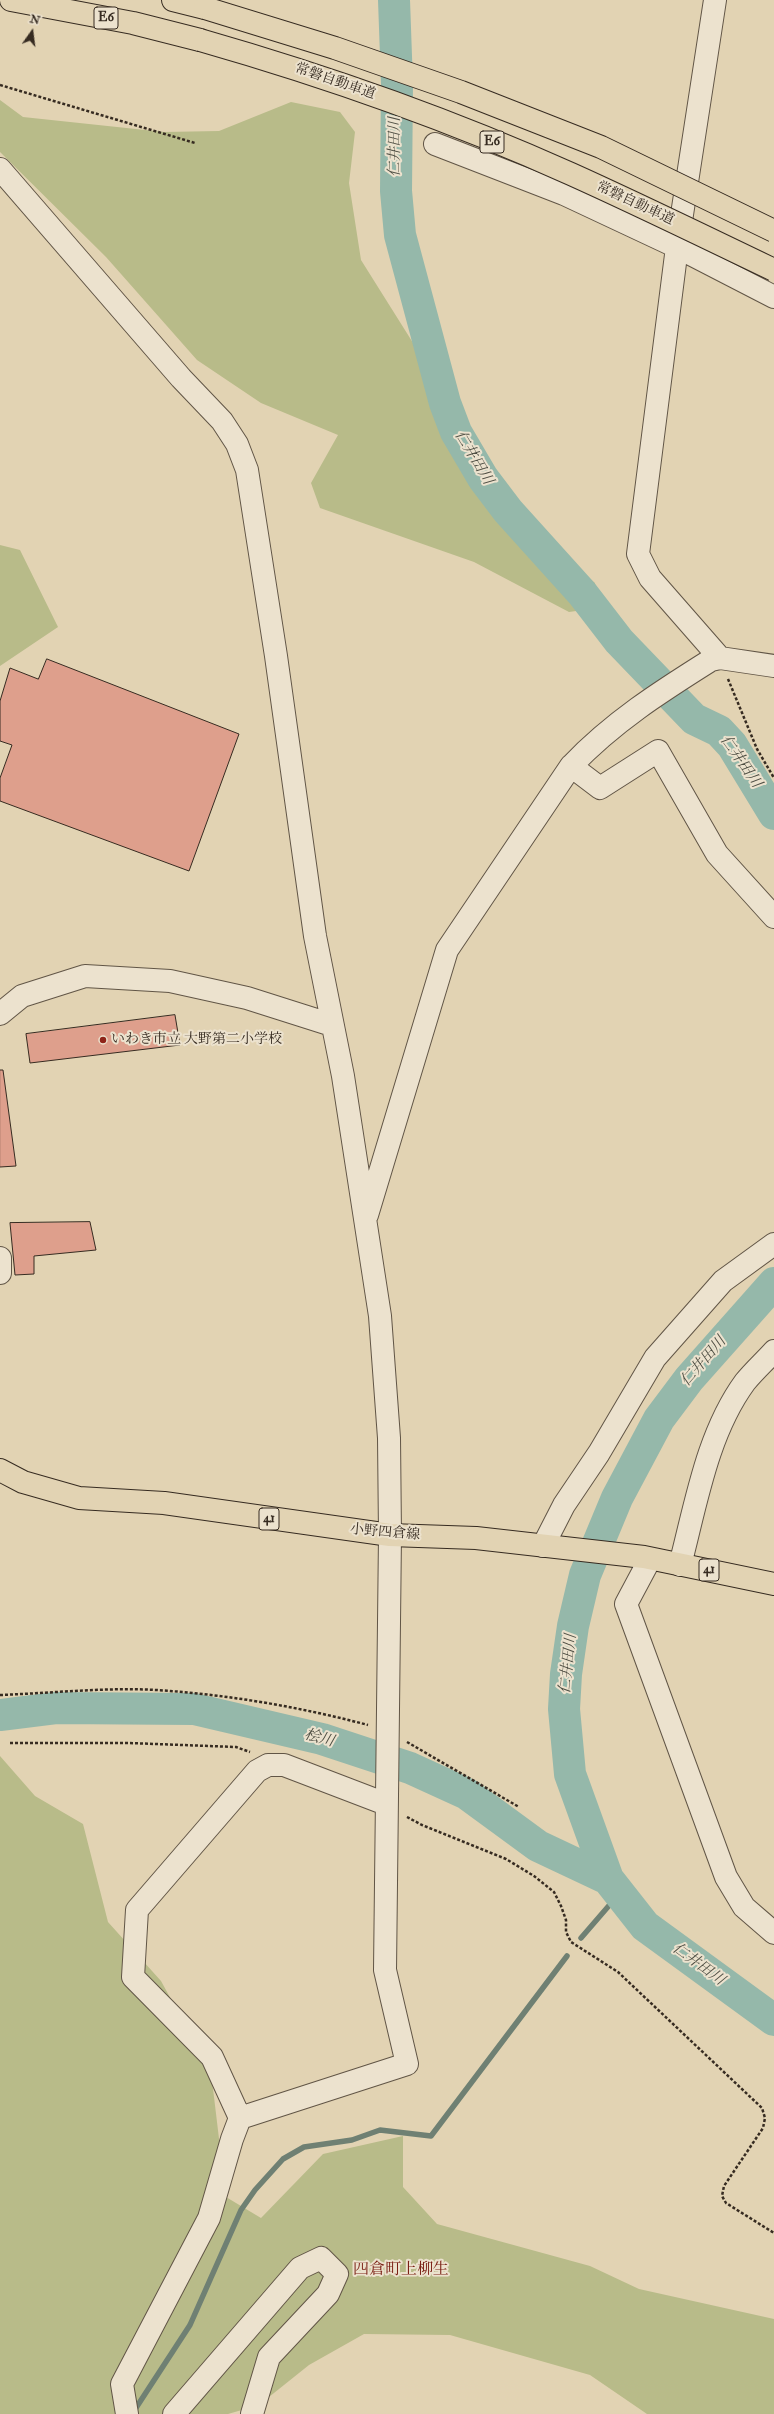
<!DOCTYPE html>
<meta charset="utf-8">
<style>
body{margin:0}
#map{position:relative;width:774px;height:2414px;overflow:hidden;background:#e2d3b3;font-family:"IM FELL Double Pica",serif}
canvas{display:block}
.north{position:absolute;left:12px;top:12px;width:40px;height:40px;-webkit-text-stroke:3px #ece2ce;paint-order:stroke;rotate:14deg;font-size:11px;font-weight:700;line-height:16px;text-align:center;color:#362b21}
.north::after{content:'';display:block;margin:auto;width:14px;height:18px;background:#362b21;clip-path:polygon(50% 0,100% 100%,50% 72%,0 100%)}
</style>
<div id="map">
<canvas width="774" height="2414"></canvas>
<div class="north">N</div>
</div>
<script>
const context = document.querySelector('canvas').getContext('2d');
context.lineJoin = 'round';
function fill(path, color) { context.fillStyle = color; context.fill(path, 'evenodd'); }
function stroke(path, color, width, dash) { context.strokeStyle = color; context.lineWidth = width; context.lineCap = dash ? 'butt' : 'round'; context.setLineDash(dash || []); context.stroke(path); }
function write(font, color, halo, rows, align = 'center') {
  context.font = font + ' "IM FELL Double Pica","Noto Serif JP",serif'; context.lineWidth = 4; context.setLineDash([]); context.textBaseline = 'middle'; context.strokeStyle = halo; context.fillStyle = color; for (const [text, x, y, turn = 0] of rows) {
    context.save(); context.translate(x, y); context.rotate((+turn || 0) * Math.PI / 180); context.textAlign = isNaN(turn) ? turn : align; if (halo) context.strokeText(text, 0, 0); context.fillText(text, 0, 0); context.restore();
  }
}
const green = new Path2D(`
 M0 100 23 117 164 132 219 131 291 102 340 112 355 132 349 183 361 260 420 354 454 431 534 532 595 583 598 608 569 612 474 562 320 508 311 483 338 435 261 403 197 360 106 257 0 152Z
 M0 545 20 550 58 627 0 666Z
 M0 1756 35 1796 83 1824 108 1922 161 1981 211 2072 226 2197 261 2218 323 2154 403 2136V2187L437 2224 590 2266 639 2289 774 2319V2414H647L590 2375 450 2335 364 2334 309 2365 259 2405 228 2414H0Z`);
const stream = new Path2D(`
 M581 1938 619 1894
 M132 2414 190 2325 241 2210 255 2190 283 2159 304 2147 352 2140 380 2130 431 2136 567 1956`);
const river = new Path2D(`
 M394 0 397 84 396 191 400 235 445 403 456 432 483 478 508 511 582 593 619 641 694 719 719 731 732 745 774 814
 M774 1283 689 1379 659 1419 617 1498 585 1575 573 1626 566 1674 564 1709 570 1774 608 1879 645 1926 774 2020
 M0 1715 56 1708 194 1709 322 1739 410 1768 467 1794 538 1846 608 1879`);
const building = new Path2D(`
 M47 659 239 734 189 871 0 801V778L12 745 0 741V701L10 668 38 679Z
 M175 1015 180 1045 30 1063 26 1034Z
 M0 1070H3L16 1166 0 1167Z
 M90 1222 96 1250 34 1256V1274L15 1275 10 1223Z`);
const path = new Path2D(`
 M0 85 195 143
 M728 679 757 749 774 778
 M0 1695C57 1693 114 1686 170 1691 236 1696 304 1708 368 1725
 M407 1742 519 1807
 M10 1743H129L236 1747 250 1752
 M407 1817 422 1825 506 1859 534 1876 554 1892 561 1906 566 1920V1932L571 1942 618 1972 762 2108 765 2118 763 2128 724 2186 722 2196 726 2203 774 2233`);
const minor = new Path2D(`
 M715 0 677 247 638 554 650 578 720 658
 M435 144 564 194 677 247 774 297
 M0 169 181 378 222 421 237 444 247 470 276 656 315 936 343 1076 380 1316 389 1438 390 1535 385 1970 407 2064 240 2118 232 2139 209 2218 122 2384 127 2414
 M571 766 600 788 658 751 717 854 774 917
 M0 1014 22 996 85 976 170 981 247 998 332 1025
 M367 1215 447 950 571 766C613 722 660 692 711 660L720 658 774 666
 M0 1258V1273
 M543 1546 564 1505 599 1453 655 1358 723 1281 774 1244
 M650 1559 626 1604 726 1877 744 1907 774 1933
 M680 1565C696 1504 707 1434 745 1382 754 1371 765 1361 774 1351
 M240 2118 212 2057 133 1977 137 1910 257 1771 268 1765H284L386 1804
 M174 2414 300 2268 321 2258 337 2274 328 2294 269 2357 252 2414`);
const major = new Path2D(`
 M0 1470 23 1482 79 1498 164 1503 390 1535 476 1538 644 1557 774 1584`);
const highway = new Path2D(`
 M11 0 133 23 200 40
 M173 0 205 8`);
const highwayBridge = new Path2D(`
 M205 8 335 48 461 92 601 147 774 231
 M200 40C326 76 451 120 571 174 640 205 707 238 774 270`);
const markers = [
 [103,1040,4,"#8f2418"]
];
const shields = [
 [106,18,24],
 [492,142,24],
 [269,1519,20],
 [709,1570,20]
];
const shieldNames = [
 ["E6",106,18],
 ["E6",492,142],
 ["41",269,1519],
 ["41",709,1570]
];
const streetNames = [
 ["常磐自動車道",335,82,19],
 ["常磐自動車道",635,204,25],
 ["小野四倉線",385,1533,5]
];
const poiNames = [
 ["いわき市立 大野第二小学校",111,1040]
];
const waterNames = [
 ["仁井田川",396,147,-90],
 ["仁井田川",473,458,59],
 ["仁井田川",740,762,55],
 ["仁井田川",704,1362,-49],
 ["仁井田川",569,1664,-84],
 ["桧川",319,1739,15],
 ["仁井田川",698,1965,36]
];
const quarterNames = [
 ["四倉町上柳生",401,2271]
];
fill(green, '#b8bb89');
stroke(stream, '#6f8073', 5.5);
stroke(river, '#95b8aa', 32);
fill(building, '#de9f8c');
stroke(building, '#362b21', 1);
stroke(minor, '#615546', 24);
stroke(major, '#362b21', 24);
stroke(highway, '#362b21', 24);
stroke(path, '#362b21', 2.5, [3, 2]);
stroke(minor, '#ece2ce', 22);
stroke(major, '#e2d3b3', 22);
stroke(highway, '#e2d3b3', 22);
stroke(highwayBridge, '#362b21', 24, []);
stroke(highwayBridge, '#e2d3b3', 22);
for (const [x, y, r, color] of markers) { const dot = new Path2D(); dot.arc(x, y, r, 0, 2 * Math.PI); context.fillStyle = color; context.fill(dot); stroke(dot, '#ece2ce', 1.5); }
for (const [x, y, w] of shields) { const box = new Path2D(); box.roundRect(x - w / 2, y - 11, w, 22, 3); context.fillStyle = '#ece2ce'; context.fill(box); stroke(box, '#362b21', 1); }
write('bold 13px', '#362b21', null, shieldNames);
write('14px', '#362b21', '#ece2ce', streetNames);
write('14px', '#362b21', '#ece2ce', poiNames, 'left');
write('italic 15px', '#4e4e43', '#ece2ce', waterNames);
write('16px', '#7a1f14', '#ece2ce', quarterNames);
</script>
